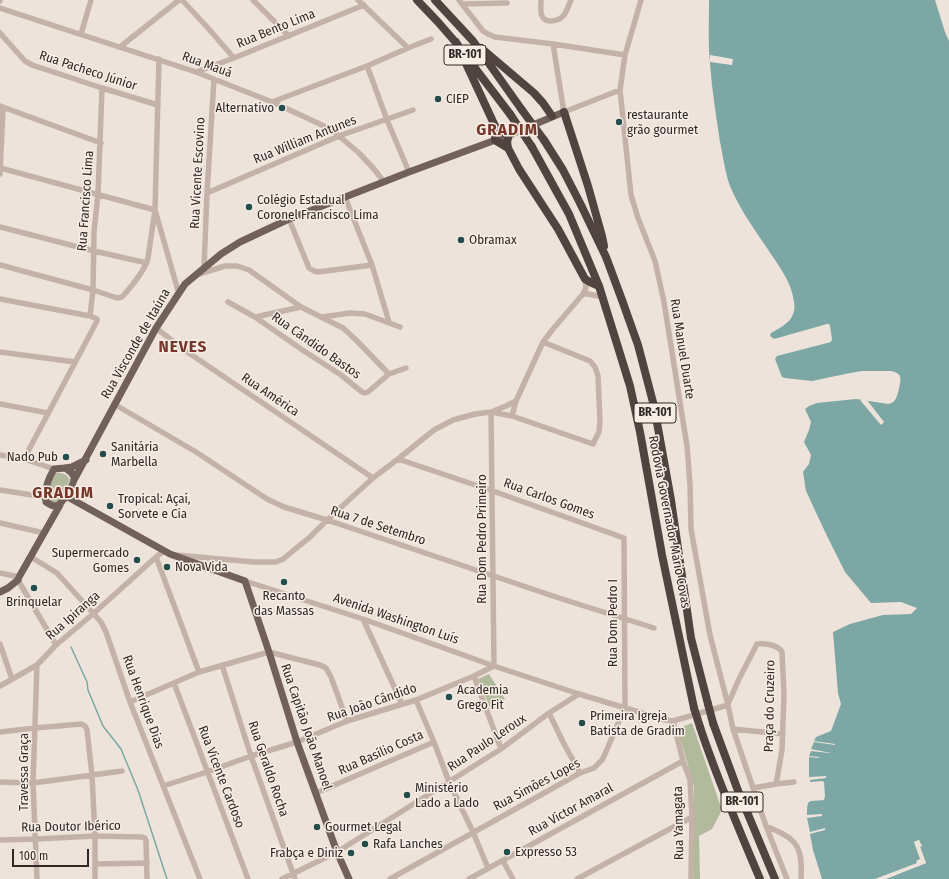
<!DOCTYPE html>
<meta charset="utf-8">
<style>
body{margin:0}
#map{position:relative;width:949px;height:879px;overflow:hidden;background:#ede3da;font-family:"Fira Sans Condensed",sans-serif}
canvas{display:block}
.scale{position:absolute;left:12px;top:849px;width:77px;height:18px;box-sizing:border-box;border:2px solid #322927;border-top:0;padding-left:5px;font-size:12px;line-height:14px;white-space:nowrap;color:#322927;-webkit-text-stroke:3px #f6ede5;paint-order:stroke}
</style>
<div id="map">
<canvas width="949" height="879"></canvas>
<div class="scale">100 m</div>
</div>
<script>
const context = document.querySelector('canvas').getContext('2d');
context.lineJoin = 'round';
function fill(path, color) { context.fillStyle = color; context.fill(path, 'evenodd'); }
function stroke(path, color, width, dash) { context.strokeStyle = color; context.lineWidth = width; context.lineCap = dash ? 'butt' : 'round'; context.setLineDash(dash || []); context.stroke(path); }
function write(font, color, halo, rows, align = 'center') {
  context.font = font + ' "Fira Sans Condensed",sans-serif'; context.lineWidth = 3; context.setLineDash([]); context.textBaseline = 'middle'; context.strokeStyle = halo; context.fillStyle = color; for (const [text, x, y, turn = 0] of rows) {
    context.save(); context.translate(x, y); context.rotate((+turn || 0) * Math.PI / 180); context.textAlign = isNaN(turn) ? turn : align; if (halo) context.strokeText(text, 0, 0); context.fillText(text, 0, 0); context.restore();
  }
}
const green = new Path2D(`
 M55 473C63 473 66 473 70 480L58 505H51L46 494Z
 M489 674 505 699 491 710 478 679Z
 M692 723 722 810 712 829 699 836 700 879H694L693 830 694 787 683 748 677 729Z`);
const water = new Path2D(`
 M709 0H935L945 32 949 41V879H886L926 863 920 847 922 846 919 840 914 842 920 859 916 861 917 863 875 879H822L813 850 810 834 825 830V828L810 832 807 818 822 816V814L807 815C807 797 809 802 824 800L825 796 824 782 822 781 810 782V780L826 778V776L809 777V757L819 758V757L809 756 811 751 829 753H831L811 749 814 742 835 745V744L814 741 816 737 831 731 841 704 838 693 833 632 850 624 883 615 911 614 917 608 901 602 871 603 845 572 827 536 806 491 803 472 809 464 811 455 804 442 809 430 811 422 805 409 809 406 817 403 856 399 888 404C896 403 897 396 899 389 901 380 903 373 891 371H862L850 373 812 381 785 378 782 377 775 359 777 356 831 342 832 339 830 326 829 324H827L774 339 770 336 771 333C784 326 797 319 794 302 792 282 778 265 767 248 754 229 739 208 730 186 725 172 723 156 720 142 716 116 712 90 710 64 708 43 709 21 709 0Z`);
const pier = new Path2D(`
 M710 55 733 59 732 65 710 62Z
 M860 400H867L884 422 881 425Z
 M919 840 921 846 920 847 926 863 884 879V878L878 879 917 864V862L921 860 914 842Z`);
const stream = new Path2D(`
 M71 647 87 682 88 690 103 726 121 749 138 790 167 879`);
const minor = new Path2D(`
 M182 0 208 28 234 58
 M253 0 289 36
 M358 0 408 48
 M459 0 483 31 488 34 495 37 553 44 625 55
 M541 0C541 5 540 12 542 16 543 19 547 21 550 21 565 21 566 11 571 0
 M641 0 625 55 620 90 631 195 638 218 655 261 664 302 687 446 690 484 691 529 710 635 728 705 733 729 766 826 787 879
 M0 1V0
 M462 4 507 3
 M0 8 196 72 272 102 307 118 328 128 339 136 359 153 374 169 384 182
 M0 33 25 61 32 65 102 88 158 105
 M81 34 91 0
 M553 44 564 112 620 90
 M120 47 179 0
 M159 59 155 210 179 294
 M367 66 372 79 387 120 409 172
 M196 72 234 58 364 5
 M272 102 367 66 408 48 431 39
 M0 106 101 143
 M0 168 155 210 148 258C145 270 131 287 122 297L117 298 93 290 0 265
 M0 174 3 107
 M207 193 339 136 413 110
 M345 197 372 265 389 322
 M289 219 309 268 314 271 318 272 372 265
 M0 227 94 251 147 263
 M204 268 207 193 214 79
 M196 275 225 266H237L249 270 301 307 343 328 355 339 389 374 368 392 365 393 362 392 341 375 301 349 255 317 228 302
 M583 294H588L603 297
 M0 299 90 316 97 319V321L24 459
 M90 316 93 290 94 232 98 194 102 88
 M255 317 301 307
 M322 317 350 313 365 314 400 327
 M156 328 183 349 373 478
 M0 352 75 362
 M389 374 406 368
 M0 404 48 413
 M114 404 196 452 267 499 284 507 327 520 559 598 654 628
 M512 416 593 444 599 432 600 421 598 376 595 367 590 361 543 342
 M0 455 24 459 54 469
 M0 490 45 497
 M0 523 44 533
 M164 551 156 557 199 672
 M176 555 254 562H276L283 559 311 536 327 520 373 478 398 459 434 430 453 420 475 414 491 412 512 416 516 401 543 342 553 329 583 294 586 288 585 279
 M31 557 57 573 101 622 106 632 130 702 200 879
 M0 573 19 577
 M18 580 56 645
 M245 581 363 619 494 666 579 694 665 720 673 721 728 705
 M363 619 402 704
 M0 644 12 679
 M37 665 33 783 37 879
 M222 665 251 756 295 879
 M474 676 501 749
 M174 683 248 879
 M0 686 37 665 56 645 93 614 156 557
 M416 700 434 742 449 782 473 832 488 868
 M130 702 199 672 269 652 320 665 326 668 331 677 347 721
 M728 704 739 679 757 644C765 643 778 645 782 652L784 694 782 750 776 784
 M549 713 564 744 580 773
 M673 721 683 761 690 780 692 817 691 879
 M733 729 783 734
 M0 732 35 728 81 724 85 726 87 730 92 775 95 836V879
 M0 782 33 783 122 771
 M163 786 207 772 251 756 297 742 347 721 416 700 474 676 494 666 491 412 506 406 516 401
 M753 788 776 784 794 782
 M316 793 434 742
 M766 826C796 839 803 844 801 879
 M0 840 36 839 95 836 142 837 145 838 146 841 147 879
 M503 861 513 879
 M95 864 147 863
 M282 879 337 852 501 749 549 713 579 694
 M390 879 580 773 594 768 602 760 605 754 625 707 624 538 493 491 398 459
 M469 879 683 761
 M577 879 692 817`);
const major = new Path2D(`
 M65 468C69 471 73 472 74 477 75 483 62 506 55 506 52 506 49 504 46 502 44 491 48 479 54 469Z
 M65 468 72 467 86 460
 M74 480 156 328 185 284 221 254 240 242 289 219 409 172 509 135 564 112
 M66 496 170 554 245 581 269 652 297 742 337 852 349 879
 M0 592 8 588 18 580 19 577 60 505`);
const highway = new Path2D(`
 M417 0 438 22 458 45
 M435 0 473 41 522 110
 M456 42 495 126V140L508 148 519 169 558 229 585 279 590 282 599 286
 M481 48 534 93 543 103 552 116
 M465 55 510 114
 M564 112 588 186 602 236 604 246
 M495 126 502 132 509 135 507 142 508 148
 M544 140 563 170 580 203 606 257 622 300 638 345 654 406 671 500 691 638 708 704
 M532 147 569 214 599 286 630 386 640 432 662 555 694 708
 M713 723 737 788 775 879
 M700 727C717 779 739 829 760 879`);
const highwayBridge = new Path2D(`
 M522 110 544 140
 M510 114 532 147
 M708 704 713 723
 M694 708 700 727`);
const markers = [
 [438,99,4,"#224d4d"],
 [282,108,4,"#224d4d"],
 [619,122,4,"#224d4d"],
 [249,207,4,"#224d4d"],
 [461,240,4,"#224d4d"],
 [103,454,4,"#224d4d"],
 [66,457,4,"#224d4d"],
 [110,506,4,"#224d4d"],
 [137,560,4,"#224d4d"],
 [167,567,4,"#224d4d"],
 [284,582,4,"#224d4d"],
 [34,588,4,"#224d4d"],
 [449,697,4,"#224d4d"],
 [582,723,4,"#224d4d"],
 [407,795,4,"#224d4d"],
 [317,827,4,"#224d4d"],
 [365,844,4,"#224d4d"],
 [507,852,4,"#224d4d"],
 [351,853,4,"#224d4d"]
];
const shields = [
 [465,55,42],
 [655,413,42],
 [742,802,42]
];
const shieldNames = [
 ["BR-101",465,55],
 ["BR-101",655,413],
 ["BR-101",742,802]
];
const streetNames = [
 ["Rua Bento Lima",276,29,-22],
 ["Rua Mauá",207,65,20],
 ["Rua Pacheco Júnior",88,71,18],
 ["Rua William Antunes",305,140,-22],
 ["Rua Vicente Escovino",198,173,-87],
 ["Rua Francisco Lima",86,201,-86],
 ["Rua Visconde de Itaúna",136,344,-60],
 ["Rua Cândido Bastos",316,346,35],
 ["Rua Manuel Duarte",682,349,81],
 ["Rua América",270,395,34],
 ["Rua Carlos Gomes",549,499,20],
 ["Rodovia Governador Mário Covas",669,522,79],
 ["Rua 7 de Setembro",378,526,18],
 ["Rua Dom Pedro Primeiro",482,539,-90],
 ["Rua Ipiranga",73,616,-41],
 ["Avenida Washington Luís",396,619,19],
 ["Rua Dom Pedro I",613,623,-90],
 ["Rua Henrique Dias",143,702,70],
 ["Rua João Cândido",372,703,-19],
 ["Praça do Cruzeiro",770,706,-89],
 ["Rua Capitão João Manoel",306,727,71],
 ["Rua Paulo Leroux",487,743,-34],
 ["Rua Basílio Costa",381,753,-24],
 ["Rua Geraldo Rocha",268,769,71],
 ["Travessa Graça",24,772,-90],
 ["Rua Vicente Cardoso",221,777,69],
 ["Rua Simões Lopes",537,785,-28],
 ["Rua Victor Amaral",571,810,-29],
 ["Rua Yamagata",679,823,-91],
 ["Rua Doutor Ibérico",71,827,-1]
];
const poiNames = [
 ["CIEP",446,99],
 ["Alternativo",274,108,"right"],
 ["restaurante",627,115],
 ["grão gourmet",627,130],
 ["Colégio Estadual",257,200],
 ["Coronel Francisco Lima",257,215],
 ["Obramax",469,240],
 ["Sanitária",111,447],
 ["Marbella",111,462],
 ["Nado Pub",58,457,"right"],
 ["Tropical: Açaí,",118,499],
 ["Sorvete e Cia",118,514],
 ["Supermercado",129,553,"right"],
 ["Gomes",129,568,"right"],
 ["Nova Vida",175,567],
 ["Recanto",284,596,"center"],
 ["das Massas",284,611,"center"],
 ["Brinquelar",34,602,"center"],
 ["Academia",457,690],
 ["Grego Fit",457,705],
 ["Primeira Igreja",590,716],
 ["Batista de Gradim",590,731],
 ["Ministério",415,788],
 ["Lado a Lado",415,803],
 ["Gourmet Legal",325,827],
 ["Rafa Lanches",373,844],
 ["Expresso 53",515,852],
 ["Frabça e Diniz",343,853,"right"]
];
const districtNames = [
 ["GRADIM",507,130],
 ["NEVES",183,347],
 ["GRADIM",63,493]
];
fill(green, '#b2ba9c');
fill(water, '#7da7a5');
fill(pier, '#ede3da');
stroke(stream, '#7da7a5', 1.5);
stroke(minor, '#c4b2a8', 5.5);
stroke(major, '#72605a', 7);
stroke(highway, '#51433f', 8);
stroke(highwayBridge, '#51433f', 8);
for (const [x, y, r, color] of markers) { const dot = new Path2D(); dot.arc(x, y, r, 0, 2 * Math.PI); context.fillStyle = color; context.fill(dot); stroke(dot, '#f6ede5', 1.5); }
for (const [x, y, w] of shields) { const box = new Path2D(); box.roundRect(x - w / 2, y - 10, w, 20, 3); context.fillStyle = '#f6ede5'; context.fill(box); stroke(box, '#322927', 1); }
write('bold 12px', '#322927', null, shieldNames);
write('13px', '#322927', '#f6ede5', streetNames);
write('13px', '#322927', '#f6ede5', poiNames, 'left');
context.letterSpacing = '1px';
write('bold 17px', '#76372a', '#f6ede5', districtNames);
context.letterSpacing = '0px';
</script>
